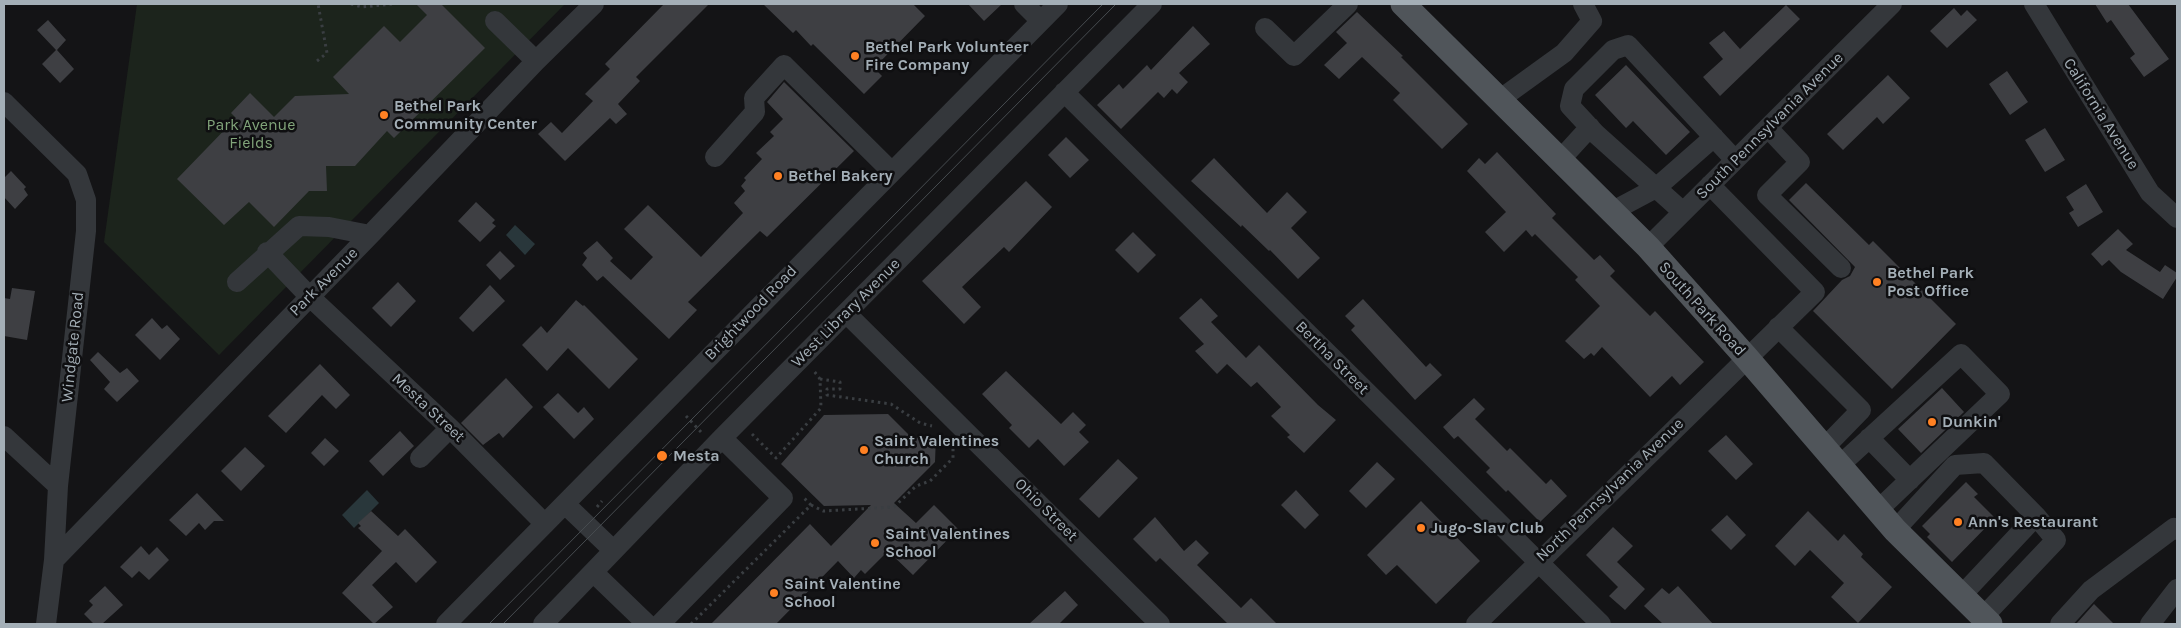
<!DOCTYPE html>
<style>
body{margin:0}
#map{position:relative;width:2181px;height:628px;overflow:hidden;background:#141416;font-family:Karla,sans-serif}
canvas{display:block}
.frame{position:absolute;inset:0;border:5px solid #a4afb7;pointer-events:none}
</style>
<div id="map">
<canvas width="2181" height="628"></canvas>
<div class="frame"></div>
</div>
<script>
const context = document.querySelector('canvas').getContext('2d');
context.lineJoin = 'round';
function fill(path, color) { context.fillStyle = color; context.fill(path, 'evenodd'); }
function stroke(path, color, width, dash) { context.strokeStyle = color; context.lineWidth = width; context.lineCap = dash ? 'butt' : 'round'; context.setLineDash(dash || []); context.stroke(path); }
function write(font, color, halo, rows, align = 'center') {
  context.font = font + ' Karla,sans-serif'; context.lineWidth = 5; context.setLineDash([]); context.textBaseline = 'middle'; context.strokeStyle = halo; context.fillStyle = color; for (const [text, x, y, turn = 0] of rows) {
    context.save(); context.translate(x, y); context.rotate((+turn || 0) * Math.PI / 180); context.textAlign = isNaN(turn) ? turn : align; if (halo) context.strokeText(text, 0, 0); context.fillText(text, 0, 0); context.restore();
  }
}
const green = new Path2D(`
 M137 4H565L219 355 104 242Z`);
const water = new Path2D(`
 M515 225 535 244 525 255 506 235Z
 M367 490 379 503 354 528 342 515Z`);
const building = new Path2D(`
 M416 4H441L485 48 394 138 387 131 355 166H326L327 191H309L274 227 249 202 224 225 177 179 236 118 231 113 250 93 274 117 295 96 349 94 333 77 384 26 400 42 427 15Z
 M664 4H709L636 77 640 81 618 104 627 114 616 124 610 118 565 161 538 134 551 122 562 133 593 101 585 94 610 69 605 64Z
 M763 4H913L925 16 874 68 882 76 864 94 813 44 811 46 796 30 793 33Z
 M968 4H1002L984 21Z
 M2095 4H2128L2169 59 2144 77 2130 58 2135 54 2111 20 2107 23Z
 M1786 5 1800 19 1720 96 1703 77 1723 59 1709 43 1724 31 1740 49Z
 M1954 8 1961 16 1967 10 1977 20 1947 48 1930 31Z
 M1357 12 1403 56 1401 57 1468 124 1442 149 1393 100 1400 93 1362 57 1339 79 1324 65 1347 43 1336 32Z
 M48 20 66 40 57 50 74 69 60 83 42 64 56 50 37 30Z
 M1193 26 1210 44 1179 73 1188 82 1177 94 1172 89 1164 98 1158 92 1121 129 1097 105 1119 84 1123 89 1147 65 1151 70Z
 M1626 65 1690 132 1666 155 1633 121 1626 128 1595 95Z
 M2007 71 2028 102 2010 115 1989 84Z
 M1888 75 1910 98 1883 124 1877 117 1843 150 1827 134Z
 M784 82 854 151 767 237 760 231 688 302 697 310 669 339 603 276 597 281 582 265 587 258 583 253 597 241 613 258 610 261 631 280 653 257 624 229 648 205 701 257 743 213 734 203 745 191 741 186 746 180 744 178 762 159 756 153 774 136 770 132 783 119 767 102Z
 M2045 128 2065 160 2045 172 2025 140Z
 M1066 137 1089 160 1070 178 1048 155Z
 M1497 152 1556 214 1552 218 1594 260 1600 255 1615 271 1610 276 1650 316 1655 311 1704 362 1680 385 1672 376 1650 397 1602 347 1594 356 1591 353 1584 359 1565 341 1600 306 1575 280 1578 277 1535 234 1532 237 1526 230 1504 252 1485 232 1506 212 1467 171 1479 158 1485 164Z
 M1214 158 1267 213 1287 192 1307 212 1291 228 1320 258 1298 279 1270 250 1269 251 1242 225 1241 227 1191 181Z
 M11 171 26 187 24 189 28 195 15 209 4 197V178Z
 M1026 181 1052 207 1009 252 1004 247 962 287 981 307 964 324 922 281Z
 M1806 183 1869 245 1873 241 1956 324 1892 389 1813 311 1842 280 1850 276 1855 267 1789 200Z
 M2086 184 2103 212 2078 227 2069 213 2074 210 2066 197Z
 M476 202 495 220 492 223 496 226 480 242 458 221Z
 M2118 229 2133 244 2126 250 2160 272 2165 265 2177 273V277L2163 299 2121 272 2109 260 2102 266 2091 254Z
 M1133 232 1156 255 1138 273 1115 250Z
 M500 251 515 266 500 280 486 265Z
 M398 282 416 301 391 327 372 308Z
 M490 285 505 301 473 332 459 318Z
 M12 288 35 291 27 340 4 336V298L10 299Z
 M1201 298 1218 316 1211 322 1246 358 1259 345 1318 405 1336 420 1304 453 1287 437 1290 435 1271 416 1281 407 1257 382 1251 387 1227 364 1217 374 1195 351 1204 344 1179 318Z
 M1363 299 1426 367 1430 363 1442 375 1415 400 1351 330 1355 326 1345 316Z
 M576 300 583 306 584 305 638 359 609 389 568 348 547 371 522 345 541 326 547 333Z
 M152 318 162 329 167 325 180 339 160 360 135 335Z
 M98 352 120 373 127 368 139 381 117 402 104 389 110 382 90 360Z
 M320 364 350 395 336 409 322 395 286 433 268 416Z
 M1006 371 1061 424 1073 412 1086 425 1079 432 1089 442 1064 466 1038 439 1029 448 1009 428 1012 425 982 394Z
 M506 378 533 407 503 438 499 433 483 445 461 423Z
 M1942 388 1964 412 1921 453 1898 429Z
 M558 393 578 413 584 407 594 419 574 439 543 407Z
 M1474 398 1485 409 1475 419 1507 451 1510 448 1546 484 1551 479 1567 496 1540 522 1508 490 1506 492 1486 472 1490 468 1458 436 1454 439 1443 427Z
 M888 414 912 438 936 436 935 462 894 503 916 523 934 505 958 529 913 575 888 551 865 574 861 570 854 578 838 561 776 624H711L810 524 831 546 871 505 824 506 781 464 824 415Z
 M400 431 414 446 383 476 369 461Z
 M1726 435 1753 464 1736 480 1708 451Z
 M325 438 339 451 324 466 311 453Z
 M245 447 265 466 241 491 221 471Z
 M1118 459 1138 478 1099 518 1079 499Z
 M1377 462 1395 479 1366 508 1349 491Z
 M1966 482 1978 494 1974 497 1995 518 1952 562 1927 537 1930 534 1922 526Z
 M1296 490 1319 515 1305 529 1281 505Z
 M197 493 224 521H214L205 530 199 523 186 536 169 520Z
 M1421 501 1480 561 1436 604 1397 565 1386 575 1367 555Z
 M371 511 398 536 405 529 437 562 416 583 396 562 372 585 393 607 374 624 342 593 382 551 358 528 361 526 358 523Z
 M1808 511 1838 541 1844 534 1863 554 1861 557 1892 587 1858 623 1831 597 1844 583 1810 550 1795 566 1775 546Z
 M1727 515 1746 535 1731 550 1711 530Z
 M1155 517 1184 551 1196 540 1209 553 1197 565 1241 608 1251 598 1277 624H1228L1160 558 1156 562 1133 539Z
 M1613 527 1633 546 1617 562 1645 589 1625 610 1609 596 1618 587 1586 555Z
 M141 546 149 555 157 547 169 560 149 580 139 571 132 578 120 567Z
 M105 586 123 605 102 624H94L84 614 93 605 89 601Z
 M1678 586 1690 599 1713 624H1663L1644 606 1662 588 1669 594Z
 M1065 591 1078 605 1059 624H1029Z
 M2094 604 2114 624H2076Z`);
const path = new Path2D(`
 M351 4 362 7 392 4
 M317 61 327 53 318 4
 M820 379 840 382V389H827V395L891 404 920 423 932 426
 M686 416 701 432
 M752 434 776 458 821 408 820 379 814 371
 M811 505 823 511 894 507 916 486 930 481 953 458V446
 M597 507 602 501
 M691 624 811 505 802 496`);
const minor = new Path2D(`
 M1024 4 1041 21
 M2034 4 2150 193 2177 218
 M495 21 536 61
 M1265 28 1294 56 1348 4
 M1064 92 1601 624
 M1499 100 1564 53 1592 21 1583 4
 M4 102 77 174 86 200V231L58 486 54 560 46 624
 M1768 128 1800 162 1767 195 1841 268
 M715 157 755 112 754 98 784 65 891 171
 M1560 160 1590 127
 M1611 212 1656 188 1714 137
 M1683 212 1596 134 1570 106 1574 89 1613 50 1628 45 1735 160
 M1648 247 1892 4
 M267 252 309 296 450 428 545 524
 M237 282 299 226 329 227 370 235
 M846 313 1160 624
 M1778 327 1861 410 1824 448
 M4 436 58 486
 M1869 438 1910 480
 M420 458 450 428
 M1839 466 1961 354 2000 394 1878 510
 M565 504 613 550
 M1895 530 1955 465 1984 463 2036 516 2056 540 1983 617
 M54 560 370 235 536 61 594 4
 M593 572 647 624
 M1961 596 2036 516
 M446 624 1058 4
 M543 624 722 438 1152 4
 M660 624 783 498 722 438
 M1476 624 1815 292 1710 185
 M2060 624 2091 590 2174 528 2177 530
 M2150 624 2177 589`);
const major = new Path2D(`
 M1403 4 1648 247 1746 357 1895 530 1990 624`);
const tram = new Path2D(`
 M489 624 1103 4
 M503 624 1116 4`);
const markers = [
 [855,56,5,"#ff8123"],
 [384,115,5,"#ff8123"],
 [778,176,5,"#ff8123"],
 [1877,282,5,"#ff8123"],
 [1932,422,5,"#ff8123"],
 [864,450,5,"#ff8123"],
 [662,456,6,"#ff8123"],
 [1958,522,5,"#ff8123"],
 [1421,528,5,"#ff8123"],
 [875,543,5,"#ff8123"],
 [774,593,5,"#ff8123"]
];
const poiNames = [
 ["Bethel Park Volunteer",865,47],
 ["Fire Company",865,65],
 ["Bethel Park",394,106],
 ["Community Center",394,124],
 ["Bethel Bakery",788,176],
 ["Bethel Park",1887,273],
 ["Post Office",1887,291],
 ["Dunkin'",1942,422],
 ["Saint Valentines",874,441],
 ["Church",874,459],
 ["Mesta",673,456],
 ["Ann's Restaurant",1968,522],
 ["Jugo-Slav Club",1431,528],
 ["Saint Valentines",885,534],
 ["School",885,552],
 ["Saint Valentine",784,584],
 ["School",784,602]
];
const streetNames = [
 ["California Avenue",2101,114,58],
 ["South Pennsylvania Avenue",1770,126,-45],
 ["Park Avenue",324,282,-45],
 ["South Park Road",1702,309,48],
 ["Brightwood Road",751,313,-46],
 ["West Library Avenue",846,313,-45],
 ["Windgate Road",73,347,-84],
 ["Bertha Street",1332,358,45],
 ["Mesta Street",428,408,43],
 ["North Pennsylvania Avenue",1610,490,-44],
 ["Ohio Street",1046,510,45]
];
const parkNames = [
 ["Park Avenue",251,125],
 ["Fields",251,143]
];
fill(green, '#1c241c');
fill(water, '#29373b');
fill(building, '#3e3f43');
stroke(path, '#3a3e42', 3, [2.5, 4]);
stroke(minor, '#34373b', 20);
stroke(major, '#50555a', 25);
stroke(tram, '#474c50', 1);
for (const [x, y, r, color] of markers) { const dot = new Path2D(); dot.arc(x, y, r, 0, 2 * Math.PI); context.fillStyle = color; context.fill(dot); stroke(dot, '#0f0f11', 2); }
write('bold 16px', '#a4afb7', '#0f0f11', poiNames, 'left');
write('16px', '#a4afb7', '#0f0f11', streetNames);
write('16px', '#81a47a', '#0f0f11', parkNames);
</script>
